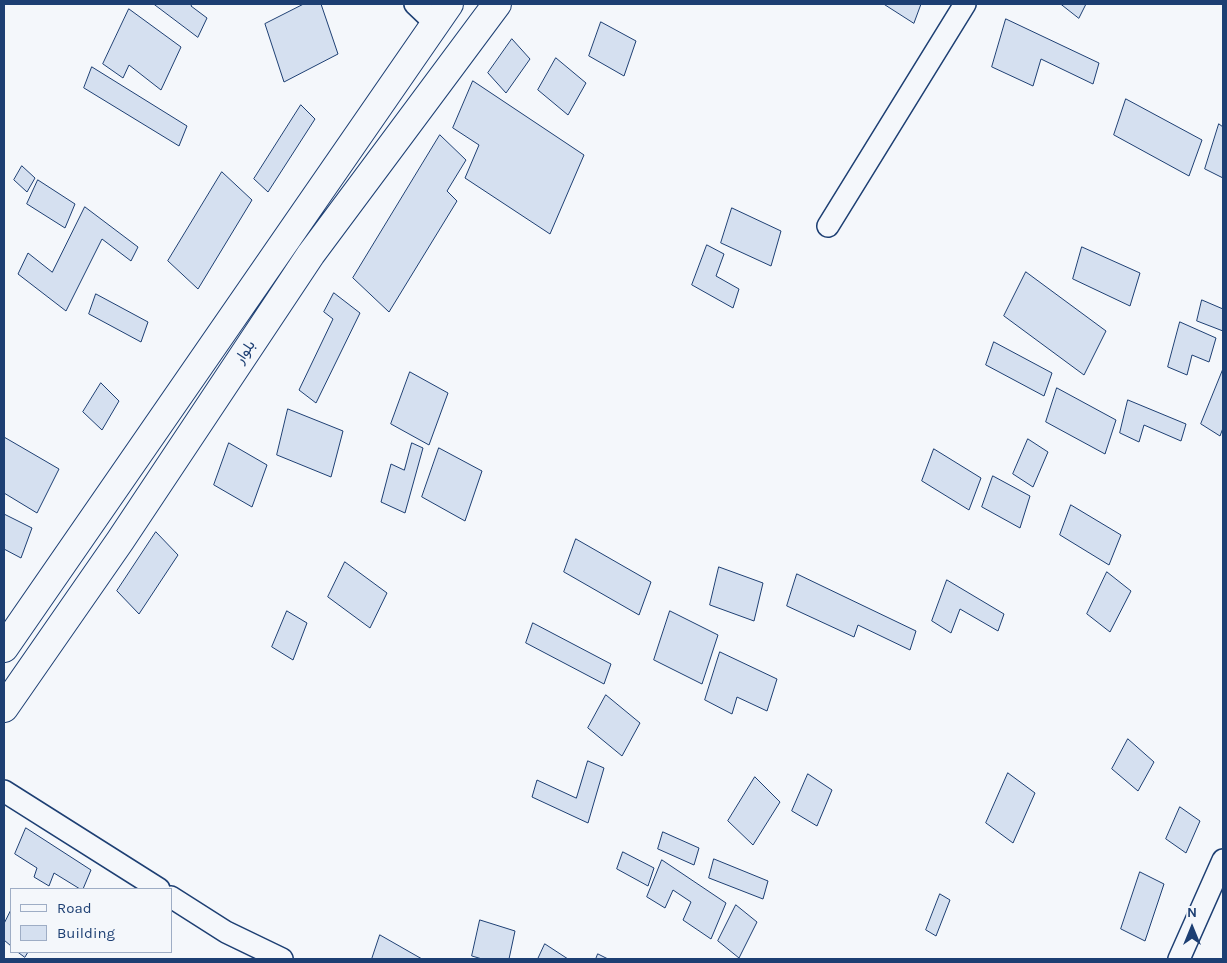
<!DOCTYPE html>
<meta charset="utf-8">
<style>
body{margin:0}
#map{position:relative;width:1227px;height:963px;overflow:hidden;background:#f4f7fb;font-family:Karla,sans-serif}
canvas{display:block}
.frame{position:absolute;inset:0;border:5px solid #1d3f73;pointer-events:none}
.legend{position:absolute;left:10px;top:888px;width:162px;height:65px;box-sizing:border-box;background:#f4f7fb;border:1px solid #9eadc5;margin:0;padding:6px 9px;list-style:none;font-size:15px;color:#1d3f73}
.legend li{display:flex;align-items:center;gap:10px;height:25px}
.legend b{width:25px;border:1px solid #9eadc5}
.north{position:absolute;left:1167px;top:903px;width:50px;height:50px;-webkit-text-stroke:4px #f4f7fb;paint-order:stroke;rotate:0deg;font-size:14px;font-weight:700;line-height:20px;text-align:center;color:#1d3f73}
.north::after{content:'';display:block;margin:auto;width:18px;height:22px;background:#1d3f73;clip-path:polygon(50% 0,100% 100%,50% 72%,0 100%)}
</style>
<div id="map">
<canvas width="1227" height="963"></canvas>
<div class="frame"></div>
<ul class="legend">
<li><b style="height:6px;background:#f4f7fb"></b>Road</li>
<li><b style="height:14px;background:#d5e0f0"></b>Building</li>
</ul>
<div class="north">N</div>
</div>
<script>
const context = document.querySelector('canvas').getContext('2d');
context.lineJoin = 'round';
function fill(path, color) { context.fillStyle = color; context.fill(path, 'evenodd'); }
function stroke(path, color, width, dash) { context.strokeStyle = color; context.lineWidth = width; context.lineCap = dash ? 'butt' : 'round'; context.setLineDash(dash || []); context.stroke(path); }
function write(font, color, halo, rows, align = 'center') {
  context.font = font + ' Karla,Vazirmatn,sans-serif'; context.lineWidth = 4; context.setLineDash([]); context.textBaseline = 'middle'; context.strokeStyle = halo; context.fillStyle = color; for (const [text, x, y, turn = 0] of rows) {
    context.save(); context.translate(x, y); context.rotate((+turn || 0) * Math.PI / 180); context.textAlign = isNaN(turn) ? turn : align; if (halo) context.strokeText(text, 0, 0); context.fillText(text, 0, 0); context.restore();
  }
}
const building = new Path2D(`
 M154 4H192L191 6 207 18 198 37Z
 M304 4H321L338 54 284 82 265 24Z
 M884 4H921L914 23Z
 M1061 4H1086L1079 18Z
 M129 9 181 47 161 90 129 65 123 78 103 64Z
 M1006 19 1099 63 1093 84 1041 59 1033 86 992 67Z
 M601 22 636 41 624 76 589 56Z
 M512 39 530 59 506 93 488 73Z
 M556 58 586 83 568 115 538 90Z
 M92 67 187 126 179 146 84 88Z
 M473 81 584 155 550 234 465 178 479 145 453 128Z
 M1126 99 1202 140 1189 176 1114 135Z
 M301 105 315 119 268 192 254 179Z
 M1219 124 1223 127V178L1205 169Z
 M440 135 466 160 447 191 457 201 389 312 353 278Z
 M22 166 35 178 27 192 14 180Z
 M222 172 252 200 198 289 168 261Z
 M38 180 75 204 65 228 27 204Z
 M85 207 138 247 131 261 102 239 66 311 18 274 28 253 52 272Z
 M732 208 781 231 771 266 721 243Z
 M707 245 724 254 716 276 739 289 733 308 692 285Z
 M1082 247 1140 273 1130 306 1073 279Z
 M1026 272 1106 331 1084 375 1004 316Z
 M334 293 360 313 316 403 299 390 333 319 324 312Z
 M96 294 148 322 141 342 89 314Z
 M1202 300 1223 309V331L1197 321Z
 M1180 322 1216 338 1209 362 1192 355 1187 375 1168 367Z
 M994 342 1052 373 1044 396 986 365Z
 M1223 369V428L1220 436 1201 424Z
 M410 372 448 393 429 445 391 424Z
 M101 383 119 401 102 430 83 412Z
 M1057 388 1116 420 1105 454 1046 422Z
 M1128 400 1186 424 1181 441 1144 425 1139 442 1120 433Z
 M288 409 343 431 331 477 277 455Z
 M4 437 59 469 37 513 4 493Z
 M1028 439 1048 452 1033 487 1013 474Z
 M229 443 267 465 252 507 214 485Z
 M412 443 423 448 405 513 381 502 391 464 404 470Z
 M439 448 482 471 465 521 422 497Z
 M934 449 981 478 969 510 922 481Z
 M993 476 1030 496 1020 528 982 507Z
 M1071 505 1121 535 1109 565 1060 535Z
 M4 514 32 528 21 558 4 549Z
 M156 532 178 555 139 614 117 591Z
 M576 539 651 582 639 615 564 572Z
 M345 562 387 593 370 628 328 597Z
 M719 567 763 583 754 621 710 605Z
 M1107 572 1131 591 1110 632 1087 614Z
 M797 574 916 631 910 650 858 625 854 637 787 606Z
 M947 580 1004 614 998 631 960 609 951 633 932 621Z
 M287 611 307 623 293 660 272 647Z
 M670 611 718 635 702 684 654 660Z
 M533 623 611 664 604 684 526 643Z
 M720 652 777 679 767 711 737 697 732 714 705 700Z
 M606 695 640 723 622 756 588 728Z
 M1128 739 1154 762 1138 791 1112 769Z
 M588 761 604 768 588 823 532 797 537 780 576 798Z
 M1008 773 1035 793 1013 843 986 823Z
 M808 774 832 790 817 826 792 811Z
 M755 777 780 802 753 845 728 821Z
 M1180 807 1200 821 1186 853 1166 839Z
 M26 828 91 870 83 889H80L54 873 49 886 34 877 37 868 15 854Z
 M663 832 699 848 694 865 658 849Z
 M623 852 654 868 648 886 617 869Z
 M714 859 768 881 763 899 709 878Z
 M662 860 726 903 711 939 683 920 691 902 673 890 665 908 647 897Z
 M1140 872 1164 884 1145 941 1121 929Z
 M940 894 950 900 936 936 926 930Z
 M736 905 757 922 739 958 718 941Z
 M11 910V946L4 940V924Z
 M480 920 515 931 509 959H482L472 956Z
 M380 935 422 959H372Z
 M545 944 568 959H538Z
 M18 952H28L25 957Z
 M598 954 608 959H596Z`);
const street = new Path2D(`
 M415 4 435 23
 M828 226 965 4
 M4 791 159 889
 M171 897 226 932 282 959
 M1179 959 1223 860`);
const primary = new Path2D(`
 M4 648 449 4
 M4 708 120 541 311 254 497 4`);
const streetNames = [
 ["بلوار",245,352,-56]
];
fill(building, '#d5e0f0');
stroke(building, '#1d3f73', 1);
stroke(street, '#1d3f73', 24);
stroke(primary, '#1d3f73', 30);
stroke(street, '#f4f7fb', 21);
stroke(primary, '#f4f7fb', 28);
write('15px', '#1d3f73', '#f4f7fb', streetNames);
</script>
